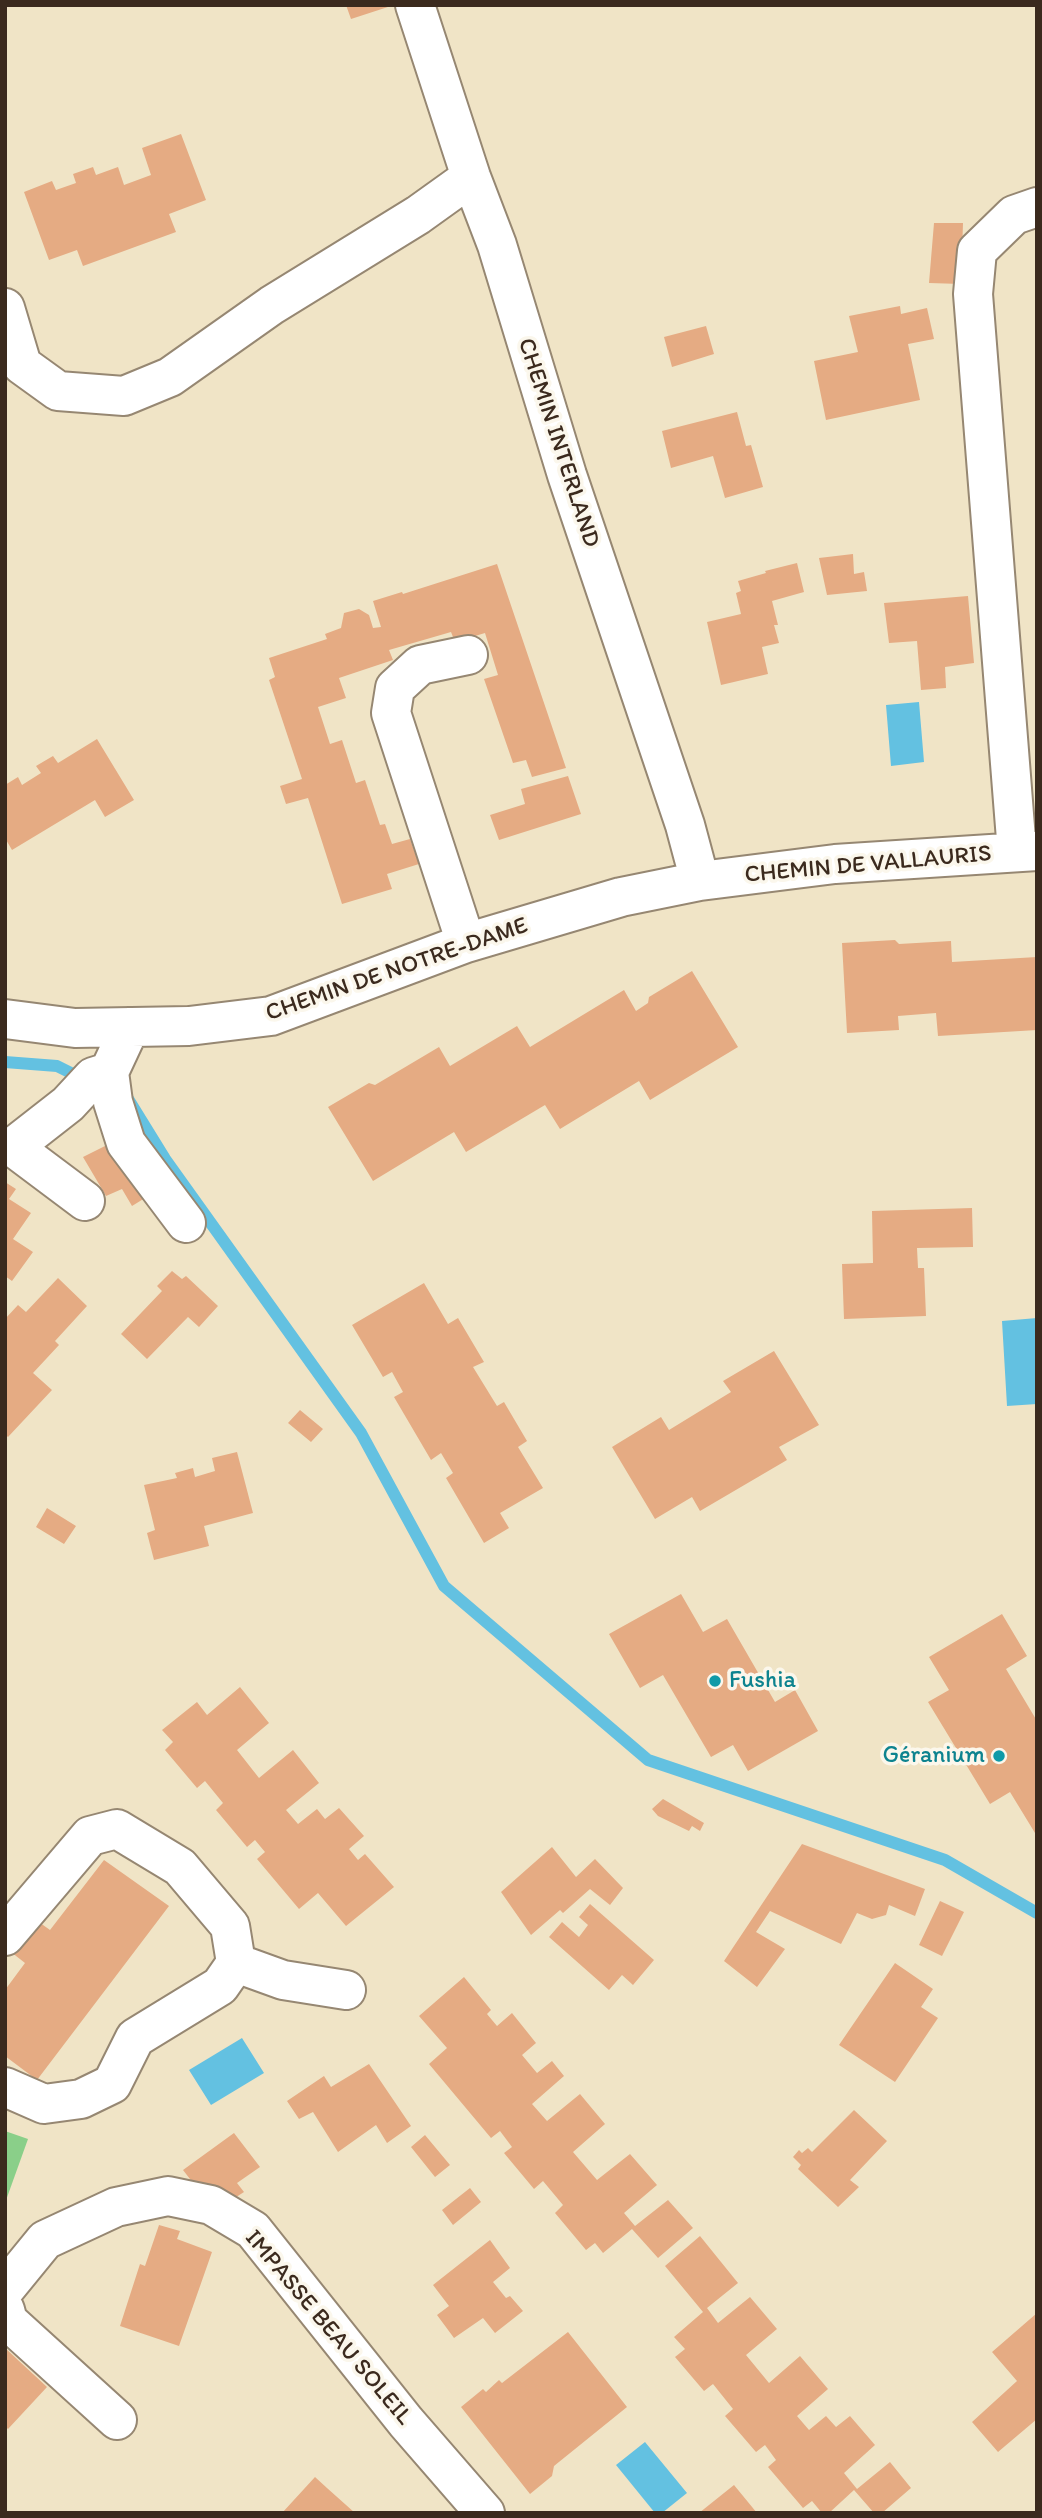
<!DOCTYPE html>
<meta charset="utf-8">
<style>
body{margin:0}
#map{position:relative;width:1042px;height:2518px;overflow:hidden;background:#f0e4c6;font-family:Itim,sans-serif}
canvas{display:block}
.frame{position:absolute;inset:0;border:7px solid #3b2a1e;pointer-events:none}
</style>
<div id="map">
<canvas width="1042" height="2518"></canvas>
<div class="frame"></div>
</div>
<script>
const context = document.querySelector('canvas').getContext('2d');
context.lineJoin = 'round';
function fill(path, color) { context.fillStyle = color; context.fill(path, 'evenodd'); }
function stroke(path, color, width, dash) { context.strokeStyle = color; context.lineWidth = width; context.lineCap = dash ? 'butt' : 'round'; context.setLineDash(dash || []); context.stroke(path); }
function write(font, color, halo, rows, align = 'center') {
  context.font = font + ' Itim,sans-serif'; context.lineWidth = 7; context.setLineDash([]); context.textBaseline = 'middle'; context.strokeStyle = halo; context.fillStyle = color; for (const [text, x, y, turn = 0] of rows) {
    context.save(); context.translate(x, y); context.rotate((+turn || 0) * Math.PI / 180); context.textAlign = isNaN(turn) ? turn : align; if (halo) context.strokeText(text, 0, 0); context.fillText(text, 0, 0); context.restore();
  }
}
const green = new Path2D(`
 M5 2131 28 2139 5 2203Z`);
const water = new Path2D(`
 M919 702 924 762 891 766 886 705Z
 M1037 1318V1404L1007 1406 1002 1321Z
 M242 2038 264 2073 211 2105 189 2070Z
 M645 2442 687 2493 662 2513H655L616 2465Z`);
const stream = new Path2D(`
 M5 1062 57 1066 85 1080
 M128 1099 165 1159 361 1433 444 1586 648 1760 945 1860 1037 1913`);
const building = new Path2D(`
 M346 5H391V6L351 19Z
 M181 134 206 200 169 214 176 232 83 266 77 250 49 260 24 192 52 181 56 190 76 183 73 174 93 167 96 175 118 167 124 185 151 175 142 148Z
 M934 223H963L961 284 929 283Z
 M900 306 901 314 927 308 934 339 908 344 920 400 826 420 814 361 858 352 849 316Z
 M706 326 714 354 672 367 664 337Z
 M737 412 746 446 751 445 763 487 725 498 713 456 671 468 662 431Z
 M853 554 854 574 864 572 867 591 827 595 819 558Z
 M797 563 804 592 772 601 778 625H774L779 643 762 647 768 674 721 685 707 622 741 614 736 593 741 591 738 581 766 573 765 571Z
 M497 564 566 768 532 777 526 760 513 763 484 679 498 675 485 633 455 642 451 632 389 650 393 660 339 678 346 698 318 707 330 744 342 740 356 783 365 780 380 825 385 824 392 844 410 839 419 864 387 874 392 889 342 904 308 798 286 804 280 786 302 779 269 680 275 677 269 658 327 639 325 634 341 628 344 613 359 609 369 615 373 628 381 627 373 601 402 592 403 594Z
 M968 596 974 663 945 667 946 688 921 690 917 641 889 643 884 603Z
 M97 739 134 800 105 817 95 800 12 850 5 838V785L18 777 22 785 41 773 36 766 53 756 58 763Z
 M568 776 581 814 499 840 490 815 525 804 521 789Z
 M895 940 899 944 951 941 952 962 1037 957V1030L938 1036 936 1013 898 1016 899 1030 847 1033 842 943Z
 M692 971 738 1047 650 1100 639 1081 560 1129 545 1105 466 1152 454 1132 373 1181 328 1107 369 1083 375 1085 439 1047 450 1066 517 1026 530 1047 624 990 636 1011 648 1003 649 997Z
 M113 1142 145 1198 132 1206 122 1189 106 1196 83 1157Z
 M5 1182 16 1189 9 1199 31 1213 13 1239 33 1252 12 1281 5 1276Z
 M972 1208 973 1247 917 1248 918 1268H924L926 1316 844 1319 842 1264 873 1263 872 1211Z
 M172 1271 182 1279 186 1276 218 1306 199 1327 188 1317 147 1359 121 1334 162 1291 157 1286Z
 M58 1278 87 1306 55 1341 59 1345 33 1373 52 1390 8 1437 5 1434V1319L18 1305 26 1312Z
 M424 1283 448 1324 458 1318 484 1362 473 1367 497 1406 504 1402 527 1441 518 1447 543 1488 500 1513 509 1528 484 1543 446 1478 453 1473 441 1453 431 1460 394 1397 403 1392 392 1372 383 1377 352 1325Z
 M774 1351 819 1425 779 1447 787 1460 700 1511 692 1497 655 1519 612 1447 661 1417 669 1430 731 1392 723 1381Z
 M300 1410 323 1429 311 1442 288 1423Z
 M237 1452 253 1513 204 1526 209 1546 154 1560 147 1533 155 1530 144 1485 177 1478 175 1473 193 1468 195 1477 215 1471 212 1458Z
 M47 1508 76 1526 64 1544 36 1527Z
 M681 1594 703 1632 727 1619 775 1702 795 1690 818 1731 748 1771 733 1745 711 1757 663 1675 640 1688 609 1634Z
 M1002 1614 1027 1656 1006 1669 1037 1721V1832L1035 1833 1010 1792 990 1804 928 1702 949 1690 929 1657Z
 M240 1687 269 1723 237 1750 259 1778 293 1750 319 1783 286 1810 298 1824 317 1809 325 1819 339 1808 364 1836 349 1849 358 1860 365 1854 394 1887 346 1926 318 1893 299 1909 257 1859 265 1852 255 1840 247 1847 216 1810 223 1803 205 1781 197 1788 165 1750 173 1742 162 1730 197 1702 207 1715Z
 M663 1799 704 1823 700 1831 692 1826 689 1831 658 1816 652 1809Z
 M802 1844 925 1889 915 1916 889 1905 886 1915 872 1919 857 1913 841 1944 770 1911 756 1932 785 1949 757 1987 724 1961Z
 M552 1847 576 1877 595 1859 623 1888 610 1905 590 1889 563 1913 560 1910 531 1935 501 1892Z
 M104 1860 169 1906 37 2080 5 2056V1990L25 1963 11 1952 36 1920 50 1930Z
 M940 1901 964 1912 942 1956 919 1945Z
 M590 1904 654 1960 633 1985 622 1975 609 1990 549 1937 562 1922 579 1937 588 1925 579 1917Z
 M895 1963 933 1989 921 2007 938 2018 895 2082 839 2045Z
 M464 1977 491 2010 487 2014 497 2026 512 2013 536 2043 522 2055 537 2073 552 2061 564 2076 532 2104 547 2121 580 2094 605 2124 573 2152 597 2180 630 2154 657 2185 624 2213 635 2226 668 2200 693 2228 658 2258 632 2229 603 2253 595 2243 586 2250 555 2213 563 2205 543 2181 534 2189 504 2153 512 2147 500 2131 491 2138 429 2064 447 2048 419 2016Z
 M369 2064 411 2126 387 2143 376 2125 338 2152 313 2112 299 2119 287 2101 324 2076 331 2087Z
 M854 2110 887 2141 850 2180 859 2187 838 2207 798 2169 801 2165 793 2157 799 2150 802 2153 808 2148 812 2152Z
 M234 2133 260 2167 237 2183 244 2192 230 2201 220 2195 212 2185 200 2192 183 2170Z
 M425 2135 450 2165 435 2177 411 2147Z
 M470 2188 481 2202 453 2225 442 2210Z
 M159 2225 180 2231 177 2239 212 2252 179 2346 120 2326 140 2264 145 2266Z
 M700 2236 738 2283 707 2308 718 2323 750 2297 777 2329 746 2355 769 2383 800 2356 828 2389 797 2416 809 2430 826 2416 836 2427 850 2416 875 2445 844 2473 857 2489 890 2462 911 2488 882 2513H874L854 2490 829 2513H822L812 2501 803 2508 768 2467 776 2460 765 2445 756 2452 725 2416 733 2409 713 2384 704 2391 675 2357 685 2349 674 2337 703 2312 665 2266Z
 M490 2240 510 2268 493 2282 506 2298 510 2296 523 2311 495 2333 483 2318 454 2338 437 2315 449 2306 433 2285Z
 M1037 2313V2419L998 2452 972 2422 1017 2381 992 2352Z
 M568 2332 627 2407 554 2466 552 2476 530 2494 461 2407 483 2389 486 2392 499 2380 502 2383Z
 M5 2348 47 2387 8 2429 5 2426Z
 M315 2477 327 2488 355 2513H282Z
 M734 2485 757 2513H699Z`);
const minor = new Path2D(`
 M415 5 471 177 497 245 567 475 685 825 700 881
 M5 308 22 365 58 391 124 396 170 377 272 305 418 215 471 177
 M1017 852 973 294 977 251 1014 215 1037 207
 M466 943 391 713 395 688 420 665 468 655
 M5 1019 75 1028 189 1026 271 1016 466 943 621 897 700 881 835 864 1037 851
 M109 1072 113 1102 126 1143 186 1223
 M85 1201 13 1147 68 1104 93 1077 109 1072 130 1027
 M5 1936 90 1836 117 1829 180 1867 230 1926 236 1963 220 1986 135 2038 112 2084 81 2099 44 2104 5 2087
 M236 1963 283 1980 346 1990
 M5 2289 45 2240 116 2207 168 2196 211 2205 253 2230 406 2422 485 2513
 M5 2310 8 2321 117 2420`);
const markers = [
 [715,1681,7,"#0f9aa8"],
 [999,1756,7,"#0f9aa8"]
];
const streetNames = [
 ["CHEMIN INTERLAND",558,443,72],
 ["CHEMIN DE VALLAURIS",868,865,-5],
 ["CHEMIN DE NOTRE-DAME",397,970,-19],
 ["IMPASSE BEAU SOLEIL",328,2328,50]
];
const cultureNames = [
 ["Fushia",729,1681],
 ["Géranium",985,1756,"right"]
];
fill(green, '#8acf89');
fill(water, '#63c1e1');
stroke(stream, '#63c1e1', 12);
fill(building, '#e5ab83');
stroke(minor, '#968772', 42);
stroke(minor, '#fff', 38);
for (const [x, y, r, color] of markers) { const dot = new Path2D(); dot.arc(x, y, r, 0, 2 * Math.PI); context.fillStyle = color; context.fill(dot); stroke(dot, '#fbf7ec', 2.5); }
write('24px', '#3b2a1e', '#fbf7ec', streetNames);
write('24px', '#0d838f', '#fbf7ec', cultureNames, 'left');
</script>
